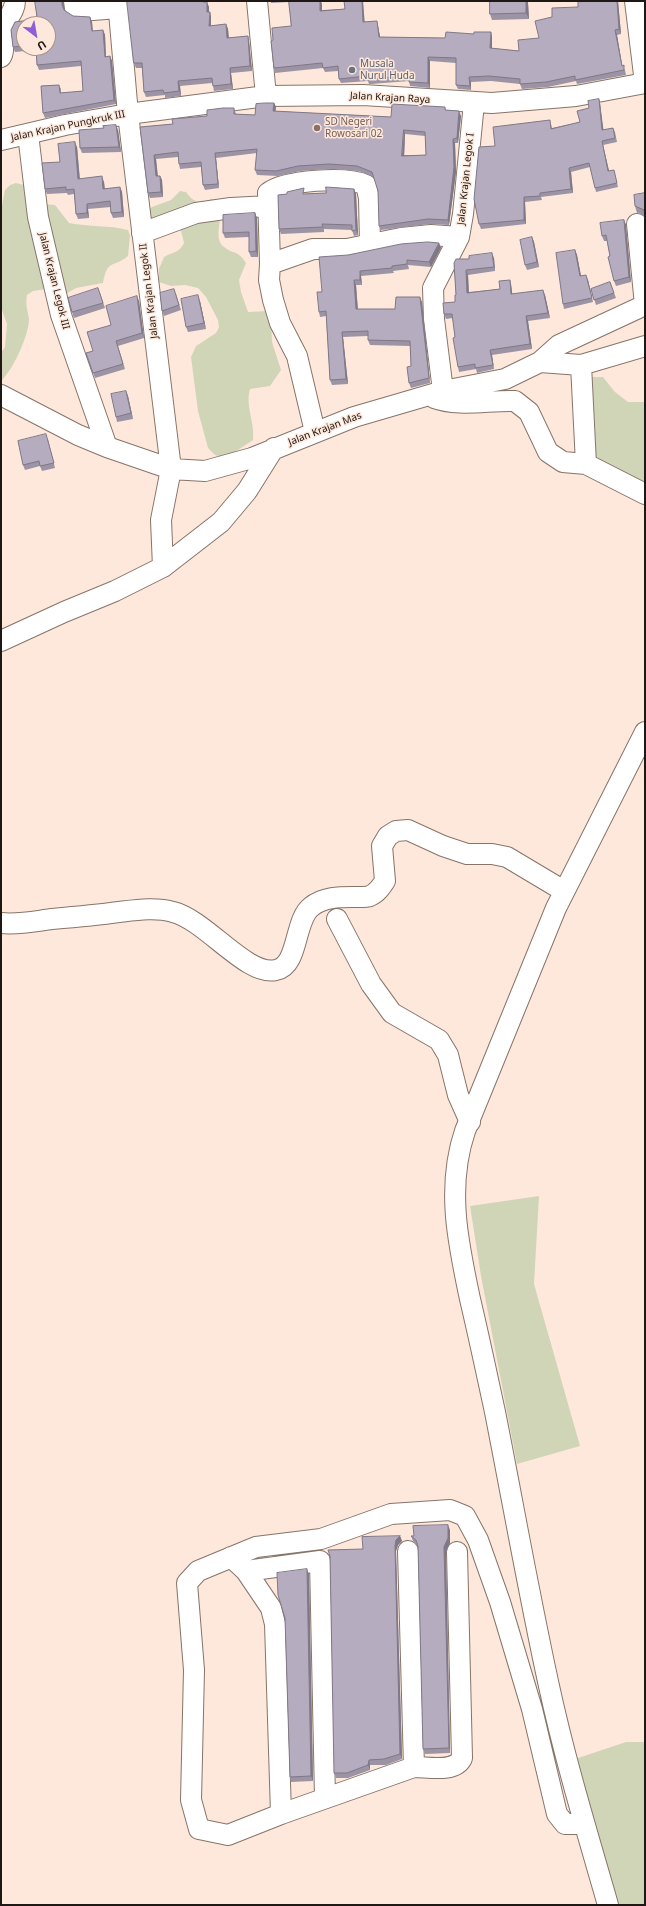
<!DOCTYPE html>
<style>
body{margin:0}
#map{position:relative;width:646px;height:1906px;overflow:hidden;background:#fee8db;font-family:"Noto Sans",sans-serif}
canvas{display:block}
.frame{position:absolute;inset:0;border:2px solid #1e1713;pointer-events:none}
.north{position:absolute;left:16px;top:16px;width:40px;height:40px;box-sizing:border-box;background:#fee8db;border:1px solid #a4948b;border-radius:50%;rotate:149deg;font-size:11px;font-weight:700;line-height:16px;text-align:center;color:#1e1713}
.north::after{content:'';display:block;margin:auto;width:14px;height:18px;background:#905ed8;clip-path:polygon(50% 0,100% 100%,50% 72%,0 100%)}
</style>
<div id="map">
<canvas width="646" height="1906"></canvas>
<div class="frame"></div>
<div class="north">U</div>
</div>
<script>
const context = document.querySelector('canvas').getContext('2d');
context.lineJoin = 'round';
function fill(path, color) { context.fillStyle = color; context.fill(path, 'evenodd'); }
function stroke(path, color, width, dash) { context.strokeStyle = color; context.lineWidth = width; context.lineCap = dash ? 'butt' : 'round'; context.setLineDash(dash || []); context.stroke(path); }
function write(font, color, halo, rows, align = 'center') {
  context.font = font + ' "Noto Sans",sans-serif'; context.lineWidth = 3; context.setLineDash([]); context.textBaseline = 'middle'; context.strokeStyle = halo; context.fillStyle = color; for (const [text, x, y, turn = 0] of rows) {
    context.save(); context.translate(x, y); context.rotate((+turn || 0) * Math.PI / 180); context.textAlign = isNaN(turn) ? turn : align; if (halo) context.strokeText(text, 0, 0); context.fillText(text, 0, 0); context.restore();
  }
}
const green = new Path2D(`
 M16 183 28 186 31 203 55 205 69 223C89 227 109 225 128 230L130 236 128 256C112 269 108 258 103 283L76 288 64 295 60 287 33 291 27 295C25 304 28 311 29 319 29 335 13 370 1 381V353L5 347 7 324 1 307V211L5 190 10 185Z
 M180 191 186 192C193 202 200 205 211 199L217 201C218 205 220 210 220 214 221 224 214 239 224 247 234 255 237 249 246 263L239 280 241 292 248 312 267 311 271 315 272 342 281 370 270 386 250 389C245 406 255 422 253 440L226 458 215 455 208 448 198 411 191 357 196 346 216 333 219 327 218 320 206 297 198 288 185 285 171 286 159 282V269L164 257C173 252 179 253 184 243L181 231 177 226 152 228 146 212 152 207 171 200Z
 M591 377H603L615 392 628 402H645V487L601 465 592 453Z
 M539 1196 534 1284 580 1446 517 1464 481 1276 470 1206Z
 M626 1742H645V1905H619L575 1759Z`);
const minor = new Path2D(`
 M74 1 75 8 80 11 118 8
 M118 1 128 114 171 469 161 520 163 567
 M257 1 266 96
 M635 1 645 83
 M1 57C6 49 0 39 2 31 5 19 15 13 15 1
 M28 134 38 217 61 315 107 447
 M1 140 65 125 128 114 266 96 363 95 492 103 576 96 645 83
 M637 224 645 305
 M142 233 196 213 231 208 269 206
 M270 264 268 193C284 180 347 176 366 185L369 198 370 244
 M540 362 581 365 645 346
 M581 365 586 464
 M443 391 434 319 433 288 459 237 463 214 474 103
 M1 395 78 435 107 447 171 469 205 471 252 458 354 417 443 391 505 379 540 362 559 345 645 305
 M434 398C458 407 489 400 515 401L529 412 548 452 563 462 586 464 645 494
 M315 432 297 356 280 323 273 300 269 280 270 264 313 249H347L401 238 431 235 459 237
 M1 641 64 612 115 591 163 567 221 522 247 491 274 448
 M337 919 371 984 392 1013 439 1040 448 1055 458 1095 470 1122
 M1 923C18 925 36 921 52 919 75 917 97 915 119 912 136 910 156 907 173 912 206 920 247 977 276 970 299 966 294 920 311 907 324 896 343 897 358 897 362 897 367 897 370 896 377 893 381 887 385 881L382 846 388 836 396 831 408 830 443 846 467 854H492L507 857 564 891
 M408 1551 414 1767 281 1814 228 1835 199 1829 191 1800 194 1670 187 1583 198 1571 256 1547 321 1539 391 1514 450 1510 465 1516 478 1540 500 1602 532 1709 557 1814 565 1824H584
 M231 1557 246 1571 320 1561 325 1798
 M246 1571 271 1608 275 1624 281 1814
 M414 1767C429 1767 455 1773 462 1758L457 1552
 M608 1905C587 1832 565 1760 549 1686 529 1595 513 1503 495 1412 487 1375 479 1337 470 1299 458 1243 446 1187 465 1131L556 908 645 732`);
const wall = new Path2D(`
 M35 1H64V10L73 16 90 17 92 22 93 31 103 30 105 35 106 57 110 56 112 61 116 104 45 118 43 113 41 86 59 85 61 89V93L83 91 81 66 39 70 37 65 36 50 15 52 13 47 11 30 15 22 37 19ZM24 24H48V48H24Z
 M127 1H205V2L209 7V12H210L211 17V26L226 24 228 29 229 38 248 36 249 41 252 71 231 73 233 89 214 91 213 86 212 83 180 86 181 96 165 98V95L146 97 144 92 142 68H136L134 63Z
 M271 1H321L322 4V10L345 9 344 1H363L364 22 377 21 378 26 380 37 445 38 491 32 492 37V48L519 51 539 38 552 17 578 7 618 1 621 34 617 35 622 66 625 70 626 75 577 84 576 81 548 87 522 89 520 84 491 81 471 82V90L458 89 456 85V63L430 61V88L410 86 409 81 371 84H369L368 81 341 83 339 79 338 71 325 72 323 68 275 73 274 68 273 40 291 26 289 2 271 3Z
 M490 1H528V3L529 19 492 20 490 14Z
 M599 99 600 103 603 130 613 128 615 132 617 142 603 145 609 171 614 170 618 187 596 192 590 167 571 172 573 193 541 197 542 200 525 202 526 224 481 229 479 224 495 146 551 124 552 128 580 122 589 108Z
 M274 103 276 107 275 111 391 117 445 107 446 110 461 116 458 143H455L456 172 449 225 430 224 381 230 379 226 378 191 374 177 359 171 331 169 300 171 278 176 257 175 255 170 257 153 216 158 219 188 205 190 203 185 201 167 180 169 179 164 178 157 156 159 158 176H160L162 180 163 197 150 198 148 193 140 127 173 124 207 116 234 108 236 114 255 115ZM405 134 425 136 426 155H404Z
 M118 130 121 152 82 153 80 148Z
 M77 147 80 179 104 182 105 189 120 187 122 192 124 217 113 218 111 213V207L88 209 89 218 78 219 76 214 74 194 68 195 67 193 47 194 45 189 60 162Z
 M354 189 356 194 358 235 354 236 352 230 324 229V232L281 234 279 229 305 194 326 193Z
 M645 193V216L637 213 635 206Z
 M255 213 257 218 258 257H251L249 252V237L225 238 223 233Z
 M624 220 626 225 631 282 616 286 614 281 607 241H604L602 236Z
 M532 237 534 242 539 267 527 270 525 265Z
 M439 243 441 248 431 267 408 265 409 269 393 271 394 273 361 276 362 285H356L358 309H395L422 302 430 383 411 388 409 383 411 366 410 346 370 345 368 340V336L343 337 348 384 332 385 330 380 326 316 320 317 319 312 322 292 348 255Z
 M575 250 577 255 581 276 588 280 593 302 564 309 563 304Z
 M494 258 495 271 468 275 469 292 500 289 510 280 511 284 512 294 545 295 550 318 528 321 532 349 492 355 494 369 477 373 476 369 459 372 458 367 455 337 453 318 446 319 444 314 455 302 456 295 454 263Z
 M610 282 616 298 596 305 591 289Z
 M100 293 105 308 74 318 72 312Z
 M176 294 181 310 164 316 162 311Z
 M139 301 144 338 118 346 125 369 95 378 86 353 93 351 111 325Z
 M200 301 206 329 188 332 186 327Z
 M126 391 128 396 133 419 117 422 116 417Z
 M48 439 55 468 42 471 40 466 25 470 23 465Z
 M450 1530V1543L446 1552 450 1753 425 1754 423 1749 418 1546 413 1541 411 1536Z
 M400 1536 402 1541 398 1545 396 1551 402 1759 386 1765H370V1770L348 1778H336L334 1773 363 1549Z
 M309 1574 313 1781 291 1782 290 1777 285 1618Z`);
const shadedWall = new Path2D(`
 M1 1H2V6L1 8Z
 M62 1H64V10L62 5Z
 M320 1 322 4V15L320 11Z
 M362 1H363L365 26 363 22Z
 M526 1H528V3L529 19 526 13Z
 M617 1H618L621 34 619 29Z
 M207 2 209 7V17L207 12Z
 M210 12 211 17V31L209 26Z
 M90 17 92 22 93 36 92 31Z
 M377 21 378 26 381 42 379 37Z
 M226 24 228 29 229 43 227 38Z
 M103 30 105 35 106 62 105 57Z
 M615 30 617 35 623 70 622 66Z
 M491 32 492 37V53L490 48Z
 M248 36 249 41 252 71 250 66Z
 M110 56 112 61 116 104 114 100Z
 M428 57 430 61V88L428 83Z
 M230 68 231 73 233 89 231 84Z
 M469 77 471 82V90L470 86Z
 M178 81 180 86 181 96 179 91Z
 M599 99 600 103 604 134 602 130Z
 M274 103 276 107 275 116 273 111Z
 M459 111 461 116 458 143 457 138Z
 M116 125 118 130 121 152 119 147Z
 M404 130 405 134 404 160 402 156Z
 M453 139 455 143 456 172 449 225 448 220Z
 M602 141 603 145 610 175 608 171Z
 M75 142 77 147 80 184 78 179Z
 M215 153 216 158 219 188 218 184Z
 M154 155 156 159 158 181 156 176Z
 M569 168 571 172 573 193 571 189Z
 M102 176 104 182 105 194 103 189Z
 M160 176 162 180 163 197 161 192Z
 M120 187 122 192 124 217 122 212Z
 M354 189 356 194 358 235 356 230Z
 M524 197 525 202 526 224 524 220Z
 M87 204 88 209 89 218 87 213Z
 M255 213 257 218 258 257 256 251Z
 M624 220 626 225 631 282 629 277Z
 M532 237 534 242 539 267 537 262Z
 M439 243 441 248 431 267 429 262Z
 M575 250 577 255 582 281 580 276Z
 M492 253 494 258 495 271 494 267Z
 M466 270 468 275 469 297 467 293Z
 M360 271 361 276 362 285 360 280Z
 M586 275 588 280 593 302 592 298Z
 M354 280 356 285 358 314 356 309Z
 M510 280 511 284 513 299 511 294Z
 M543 290 545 295 550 318 548 313Z
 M198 295 200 301 206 329 204 323Z
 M137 296 139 301 144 338 142 333Z
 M420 297 422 302 430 383 429 378Z
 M526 316 528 321 532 349 530 344Z
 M342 332 343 337 348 384 346 379Z
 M490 350 492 355 494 369 493 365Z
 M126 391 128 396 133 419 131 413Z
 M448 1525 450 1530V1543L446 1552 450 1753 449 1748 444 1547Z
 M400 1536 402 1541 398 1545 396 1551 402 1759 400 1754 395 1546 396 1540Z
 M307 1569 309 1574 313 1781 311 1776Z
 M369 1760 370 1765V1770L368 1765Z`);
const building = new Path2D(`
 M35 1H62V5L64 10 73 16 90 17 92 31 103 30 105 57 110 56 114 100 43 113 41 86 59 85 60 93 83 91 81 61 37 65 36 48H48V24H24V46L13 47 11 30 15 22 37 19Z
 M127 1H203V2H207V12H210L209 26 226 24 227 38 248 36 250 66 230 68 231 84 213 86 212 78 178 81 179 91 164 93 163 90 144 92 142 63H134Z
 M289 1H320V11L345 9 344 1H362L363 22 377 21 379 37 445 38 446 32 474 34V32H491L490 48 519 51 518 40 539 38 535 21 552 17V8L578 7V1H617L619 29 615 30 622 66 624 65V70L575 80V76L546 82 520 84V79L489 76 469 77 470 86 456 85V58L428 57V83L409 82V76L370 79H367V76L339 79 338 66 323 68 322 63 274 68 271 41 273 40 272 28 291 26Z
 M490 1H526V13L490 14Z
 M599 99 602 130 613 128 615 138 602 141 608 171 614 170 617 183 595 188 589 163 569 168 571 189 540 193V196L524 197V220L479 224 474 199 479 147 495 146 493 127 550 120 551 129 580 122 577 111 589 108 588 101Z
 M265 103H274L273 111 391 117 392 104 445 107V110L459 111 457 138 453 139 454 167 448 220 428 219 379 226 378 191 372 172 357 166 329 164 298 166 276 171 255 170 257 149 215 153 218 184 203 185 201 162 179 164 178 152 154 155 156 176H160L161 192 148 193 140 127 173 124 172 119 207 116V110L223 108H234V114L255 115 256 104ZM404 130 425 132 426 155 402 156Z
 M116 125 119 147 80 148 79 130 104 128 103 126Z
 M75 142 78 179 102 176 103 189 120 187 122 212 111 213 110 201 87 204V213L76 214 74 189 66 190V187L45 189 42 163 60 162 58 144Z
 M326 187 354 189 356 230 352 231V225L322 224 323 227 279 229 278 195 287 194V192L304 188 303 194 326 193Z
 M645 193V214L644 210 635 206 634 195Z
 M255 213 256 251 249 252V232L223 233V215Z
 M624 220 629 277 614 281 608 257 610 256 606 235 602 236 600 223Z
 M532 237 537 262 525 265 520 240Z
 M428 242 439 243 429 262 407 260V264L392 266V268L360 271V280H354L356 309H395L396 297H420L429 378 409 383 407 367 411 366 410 341 368 340V331L342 332 346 379 330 380 326 311 319 312 317 292H322L319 257 348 255 401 244Z
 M575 250 580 276 586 275 592 298 563 304 556 253Z
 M492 253 494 267 466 270 467 293 500 289 499 281 510 280 511 294 543 290 548 313 526 316 530 344 490 350 493 365 475 368V364L458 367 453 338 455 337 452 314H444L443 303 455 302V295H456L454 263 456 259H469V256Z
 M610 282 614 293 594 300 591 289Z
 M98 288 103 303 72 312 68 298Z
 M174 289 179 305 162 311 160 293Z
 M198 295 204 323 186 327 181 299Z
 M137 296 142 333 116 341 123 364 93 373 86 353 93 351 87 332 111 325 106 306Z
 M126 391 131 413 116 417 111 394Z
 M46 434 54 463 40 466 39 461 23 465 18 441Z
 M448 1525V1538L444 1547 449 1748 423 1749 418 1546 416 1540 411 1536H414L413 1526Z
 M400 1536 396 1540 395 1546 400 1754 384 1759 369 1760 368 1765 347 1773H334L330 1556 328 1550 363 1549 362 1537Z
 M307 1569 311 1776 290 1777 285 1618 278 1595 277 1573Z`);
const markers = [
 [352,70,4,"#6b7280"],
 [317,128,4,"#8d6e63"]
];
const worshipNames = [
 ["Musala",360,64],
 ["Nurul Huda",360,76]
];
const streetNames = [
 ["Jalan Krajan Raya",390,98,3],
 ["Jalan Krajan Pungkruk III",68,126,-12],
 ["Jalan Krajan Legok I",466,179,-84],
 ["Jalan Krajan Legok III",54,281,76],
 ["Jalan Krajan Legok II",149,291,-97],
 ["Jalan Krajan Mas",325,429,-21]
];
const educationNames = [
 ["SD Negeri",325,122],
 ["Rowosari 02",325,134]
];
fill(green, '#d1d5b7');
stroke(minor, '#877469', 22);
stroke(minor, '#fff', 20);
fill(wall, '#9c94a5');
fill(shadedWall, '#7f7886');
fill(building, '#b5acc0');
stroke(building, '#7f7886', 1);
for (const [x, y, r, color] of markers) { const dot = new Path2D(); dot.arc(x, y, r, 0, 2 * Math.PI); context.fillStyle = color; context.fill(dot); stroke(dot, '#fee8db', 1.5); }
write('10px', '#5b616d', '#fee8db', worshipNames, 'left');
write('10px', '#1e1713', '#fee8db', streetNames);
write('10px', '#785e54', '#fee8db', educationNames, 'left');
</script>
